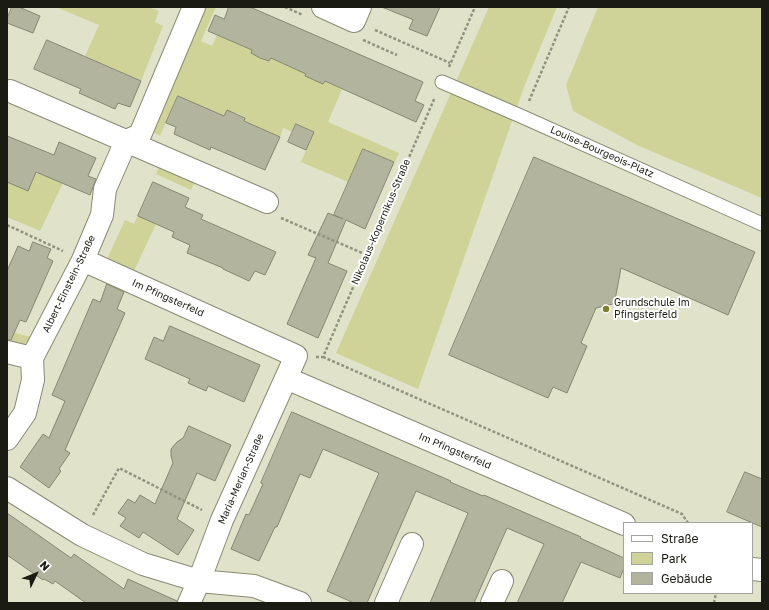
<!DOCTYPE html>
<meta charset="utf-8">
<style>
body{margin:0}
#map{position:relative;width:769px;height:610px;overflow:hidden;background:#e0e3ca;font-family:"Golos Text",sans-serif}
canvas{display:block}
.frame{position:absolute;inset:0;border:8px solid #1a1b12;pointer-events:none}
.legend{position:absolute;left:623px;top:522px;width:130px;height:72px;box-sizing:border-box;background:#fff;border:1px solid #a3a4a0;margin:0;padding:5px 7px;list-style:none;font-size:12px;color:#1a1b12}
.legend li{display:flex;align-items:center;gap:8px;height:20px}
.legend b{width:20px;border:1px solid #a3a4a0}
.north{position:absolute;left:16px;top:554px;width:40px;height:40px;-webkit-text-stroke:3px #fff;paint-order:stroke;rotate:47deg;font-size:11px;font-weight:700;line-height:16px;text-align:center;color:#1a1b12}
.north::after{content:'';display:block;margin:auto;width:14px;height:18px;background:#1a1b12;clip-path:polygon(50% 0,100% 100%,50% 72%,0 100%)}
</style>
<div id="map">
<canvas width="769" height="610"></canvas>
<div class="frame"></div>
<ul class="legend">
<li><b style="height:5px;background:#fff"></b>Straße</li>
<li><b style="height:11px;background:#cfd397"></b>Park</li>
<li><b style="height:11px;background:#b2b49d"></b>Gebäude</li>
</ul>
<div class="north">N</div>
</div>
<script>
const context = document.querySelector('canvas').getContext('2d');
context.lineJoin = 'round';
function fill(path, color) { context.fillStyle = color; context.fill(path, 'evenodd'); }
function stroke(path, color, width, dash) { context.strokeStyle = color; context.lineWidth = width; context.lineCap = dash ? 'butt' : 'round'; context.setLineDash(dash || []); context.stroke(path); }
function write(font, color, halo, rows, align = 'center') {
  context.font = font + ' "Golos Text",sans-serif'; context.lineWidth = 4; context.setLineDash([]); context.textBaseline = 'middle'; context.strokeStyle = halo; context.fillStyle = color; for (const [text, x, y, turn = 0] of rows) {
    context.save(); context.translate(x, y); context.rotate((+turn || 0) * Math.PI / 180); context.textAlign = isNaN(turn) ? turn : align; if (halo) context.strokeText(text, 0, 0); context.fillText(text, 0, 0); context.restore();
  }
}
const green = new Path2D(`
 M56 7H149L159 11 155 22 163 26 141 81 85 56 99 25Z
 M200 7H216L201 41 212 46 217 35 253 50 251 53 269 61 271 58 306 74 305 76 323 84 325 81 342 89 328 122 399 153 395 162 363 149 348 182 301 162 314 132 296 124 293 132 283 128 280 137 244 121 245 117 237 113 236 114 224 116 177 96 160 136 153 132 183 61Z
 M489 7H557L524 87 418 389 336 353Z
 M598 7H762V198L639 146 573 111 566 85Z
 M161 162 197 178 191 190 156 174Z
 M35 173 45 175 63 183 40 231 7 217V175Z
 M138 215 156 224 134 271 107 259 125 220 134 224Z
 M7 325 16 329 15 333 31 337C26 348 17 344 7 343Z`);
const building = new Path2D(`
 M12 7H19L40 16 33 33 7 23V19Z
 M229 7H250L423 82 415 101 424 105 416 122 325 81 323 84 305 76 306 74 271 58 269 61 260 58 251 53 252 50 208 31 215 15 224 19Z
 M382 7H440L427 36 409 29 413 20Z
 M47 40 141 81 130 107 118 103 115 109 79 93 81 89 34 69Z
 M178 96 224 116 227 110 245 118 244 121 280 137 265 170 211 147 210 150 174 134 176 127 166 123Z
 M296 124 314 132 306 150 288 142Z
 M7 136 54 155 59 142 96 158 88 176 96 179 90 195 36 172 28 191 7 182Z
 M363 149 394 162 365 229 346 220 328 263 347 271 318 338 287 324 316 258 308 255 328 213 343 219 334 215Z
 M534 157 755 252 728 315 621 268 615 300 613 304 596 308 581 343 587 346 567 393 553 387 548 398 449 355Z
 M153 182 189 198 185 207 203 215 201 219 276 252 265 275 255 271 249 281 223 269V268L187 253 190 245 172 237 174 232 138 216Z
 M33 242 51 249 47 258 53 261 26 322 20 320 11 340H7V271L18 246 29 251Z
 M107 284 124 292 117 309 125 313 65 450 70 453 59 469 61 471 49 488 20 467 43 434 49 438 65 401 52 395 93 299 100 302Z
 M170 326 260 365 244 402 208 386 206 391 188 383 190 379 145 359 154 337 163 341Z
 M292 412 451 481 450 482 483 496 484 495 581 537 580 538 624 558V568L620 578 581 562 562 603H517L544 544 507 528 474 603H430L468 513 416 491 367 603H354L327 591 379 473 323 449 310 478 300 474 277 527H275L259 561 231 549 246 514 249 515 263 484 261 483Z
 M189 426 231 445 215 481 197 473 177 519 194 530 178 555 143 532 139 538 120 526 126 518 118 513 128 499 135 503 140 495 155 504 173 463 171 456V449L177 442 183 438Z
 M745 472 762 479V527L727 512Z
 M7 513 71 558 74 554 124 589 128 579 177 601V603H86L55 581 53 584 44 579 43 580 7 555Z`);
const path = new Path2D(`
 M285 7 303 15
 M375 30 450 63
 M363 40 397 55
 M449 67 475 7
 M529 101 569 7
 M281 218 367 255
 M7 225 63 251
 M316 357H323L435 97
 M323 357 682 514 688 523
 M93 515 119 468 202 510
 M714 603 716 593`);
const service = new Path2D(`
 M442 82 523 117 762 224`);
const minor = new Path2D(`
 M323 7 354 21 360 7
 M10 91 267 202
 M83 260 296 356 222 520 199 581 189 603
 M7 352 32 358
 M286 378 624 524
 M7 439 25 413 33 380 32 358 83 260 102 215 105 189 126 141 140 135 194 7
 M7 488 82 535 143 564 199 581 254 586 300 603
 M752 569 762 570
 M386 603 412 544
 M492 603 502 581`);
const markers = [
 [606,309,4,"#7f822d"]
];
const streetNames = [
 ["Louise-Bourgeois-Platz",602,152,24],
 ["Nikolaus-Kopernikus-Straße",381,222,-67],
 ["Albert-Einstein-Straße",69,284,-64],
 ["Im Pfingsterfeld",168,298,24],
 ["Im Pfingsterfeld",455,451,23],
 ["Maria-Merian-Straße",241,479,-66]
];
const poiNames = [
 ["Grundschule Im",614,303],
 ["Pfingsterfeld",614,315]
];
fill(green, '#cfd397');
fill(building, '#b2b49d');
stroke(building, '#858771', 1);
stroke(service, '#898b74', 15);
stroke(minor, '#898b74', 24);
stroke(path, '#919380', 2.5, [3, 2]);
stroke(service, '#fff', 13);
stroke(minor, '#fff', 22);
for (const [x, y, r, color] of markers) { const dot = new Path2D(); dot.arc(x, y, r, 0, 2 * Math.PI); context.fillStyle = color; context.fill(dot); stroke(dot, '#fff', 1.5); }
write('10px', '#1a1b12', '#fff', streetNames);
write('10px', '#1a1b12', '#fff', poiNames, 'left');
</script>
